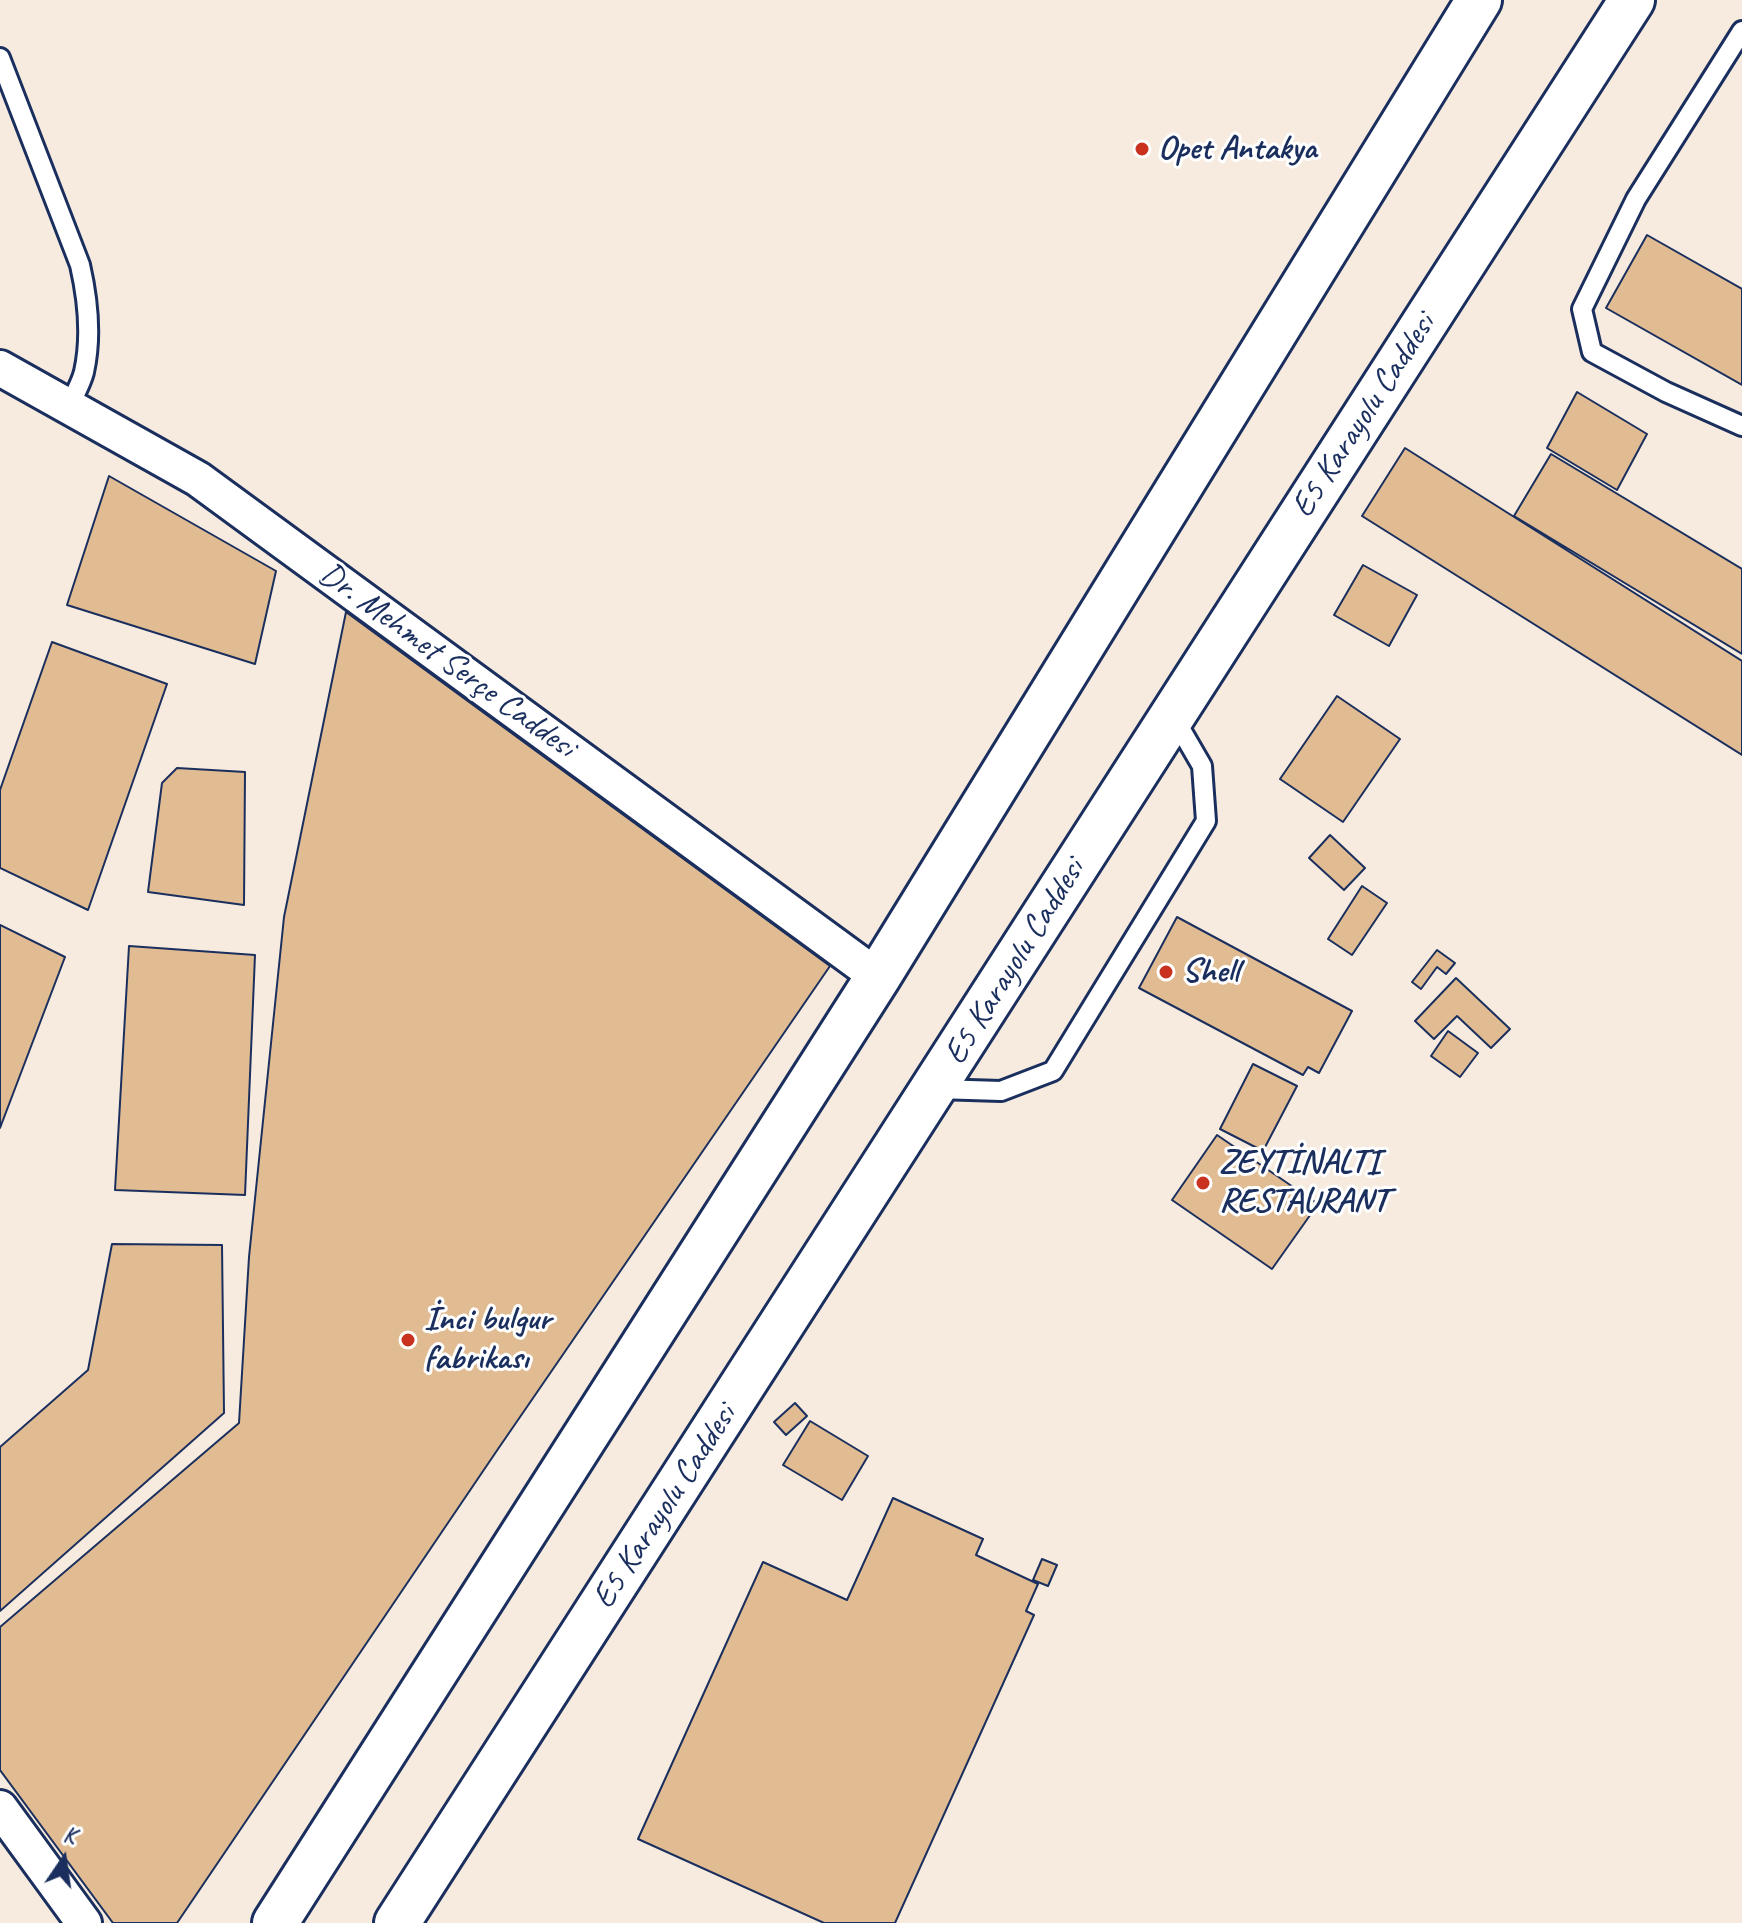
<!DOCTYPE html>
<meta charset="utf-8">
<style>
body{margin:0}
#map{position:relative;width:1742px;height:1923px;overflow:hidden;background:#f6ebde;font-family:Caveat,sans-serif}
canvas{display:block}
.north{position:absolute;left:24px;top:1819px;width:80px;height:80px;-webkit-text-stroke:6px #fff;paint-order:stroke;rotate:13deg;font-size:22px;font-weight:700;line-height:32px;text-align:center;color:#1b2f5e}
.north::after{content:'';display:block;margin:auto;width:28px;height:36px;background:#1b2f5e;clip-path:polygon(50% 0,100% 100%,50% 72%,0 100%)}
</style>
<div id="map">
<canvas width="1742" height="1923"></canvas>
<div class="north">K</div>
</div>
<script>
const context = document.querySelector('canvas').getContext('2d');
context.lineJoin = 'round';
function fill(path, color) { context.fillStyle = color; context.fill(path, 'evenodd'); }
function stroke(path, color, width, dash) { context.strokeStyle = color; context.lineWidth = width; context.lineCap = dash ? 'butt' : 'round'; context.setLineDash(dash || []); context.stroke(path); }
function write(font, color, halo, rows, align = 'center') {
  context.font = font + ' Caveat,sans-serif'; context.lineWidth = 6; context.setLineDash([]); context.textBaseline = 'middle'; context.strokeStyle = halo; context.fillStyle = color; for (const [text, x, y, turn = 0] of rows) {
    context.save(); context.translate(x, y); context.rotate((+turn || 0) * Math.PI / 180); context.textAlign = isNaN(turn) ? turn : align; if (halo) context.strokeText(text, 0, 0); context.fillText(text, 0, 0); context.restore();
  }
}
const building = new Path2D(`
 M1647 235 1742 289V385L1606 308Z
 M1577 392 1647 434 1617 490 1547 448Z
 M1405 448 1742 661V755L1362 516Z
 M1551 454 1742 569V654L1514 516Z
 M109 476 276 571 255 664 67 605Z
 M1363 565 1417 595 1389 646 1334 615Z
 M346 612 830 966 498 1449 177 1923H113L0 1770V1627L239 1423 249 1257 284 917Z
 M52 642 167 684 88 910 0 868V790Z
 M1337 696 1400 739 1343 822 1280 779Z
 M177 768 245 772 244 905 148 892 162 783Z
 M1330 835 1365 868 1344 890 1309 858Z
 M1362 886 1387 903 1352 955 1328 939Z
 M1177 917 1352 1011 1319 1073 1308 1067 1303 1075 1139 988Z
 M0 925 65 957 0 1128Z
 M129 946 255 955 245 1195 115 1190Z
 M1437 950 1455 963 1446 974 1437 967 1421 989 1412 982Z
 M1456 978 1510 1029 1491 1048 1457 1016 1434 1039 1415 1021Z
 M1448 1031 1478 1053 1460 1077 1431 1056Z
 M1253 1064 1297 1086 1263 1151 1220 1129Z
 M1217 1135 1318 1204 1272 1269 1172 1200Z
 M112 1244 222 1245 224 1413 0 1611V1447L88 1370Z
 M795 1403 807 1416 786 1435 774 1422Z
 M810 1421 868 1456 842 1500 783 1465Z
 M893 1498 983 1539 976 1555 1038 1584 1026 1611 1034 1615 895 1923H824L638 1839 763 1562 847 1600Z
 M1042 1559 1057 1565 1048 1586 1033 1580Z`);
const service = new Path2D(`
 M1742 31 1636 199 1582 309 1592 352 1666 392 1742 426
 M0 58 80 265C88 300 92 336 84 372 81 384 74 395 69 407
 M937 1089 1001 1091 1053 1071 1206 821 1202 766 1173 716`);
const minor = new Path2D(`
 M0 368 198 479 878 977
 M0 1808 84 1923`);
const trunk = new Path2D(`
 M275 1923 878 977 1479 0
 M397 1923C810 1282 1220 640 1632 0`);
const markers = [
 [1142,149,8,"#c8321e"],
 [1166,972,8,"#c8321e"],
 [1203,1183,8,"#c8321e"],
 [408,1340,8,"#c8321e"]
];
const poiNames = [
 ["Opet Antakya",1158,149],
 ["Shell",1182,972],
 ["ZEYTİNALTI",1219,1163],
 ["RESTAURANT",1219,1202],
 ["İnci bulgur",424,1320],
 ["fabrikası",424,1359]
];
const streetNames = [
 ["E5 Karayolu Caddesi",1364,416,-57],
 ["Dr. Mehmet Serçe Caddesi",447,661,36],
 ["E5 Karayolu Caddesi",1015,962,-58],
 ["E5 Karayolu Caddesi",665,1507,-57]
];
fill(building, '#e1bc92');
stroke(building, '#1b2f5e', 2);
stroke(service, '#1b2f5e', 24);
stroke(minor, '#1b2f5e', 40);
stroke(trunk, '#1b2f5e', 50);
stroke(service, '#fff', 18);
stroke(minor, '#fff', 34);
stroke(trunk, '#fff', 44);
for (const [x, y, r, color] of markers) { const dot = new Path2D(); dot.arc(x, y, r, 0, 2 * Math.PI); context.fillStyle = color; context.fill(dot); stroke(dot, '#fff', 3); }
write('bold 34px', '#1b2f5e', '#fff', poiNames, 'left');
write('34px', '#1b2f5e', '#fff', streetNames);
</script>
